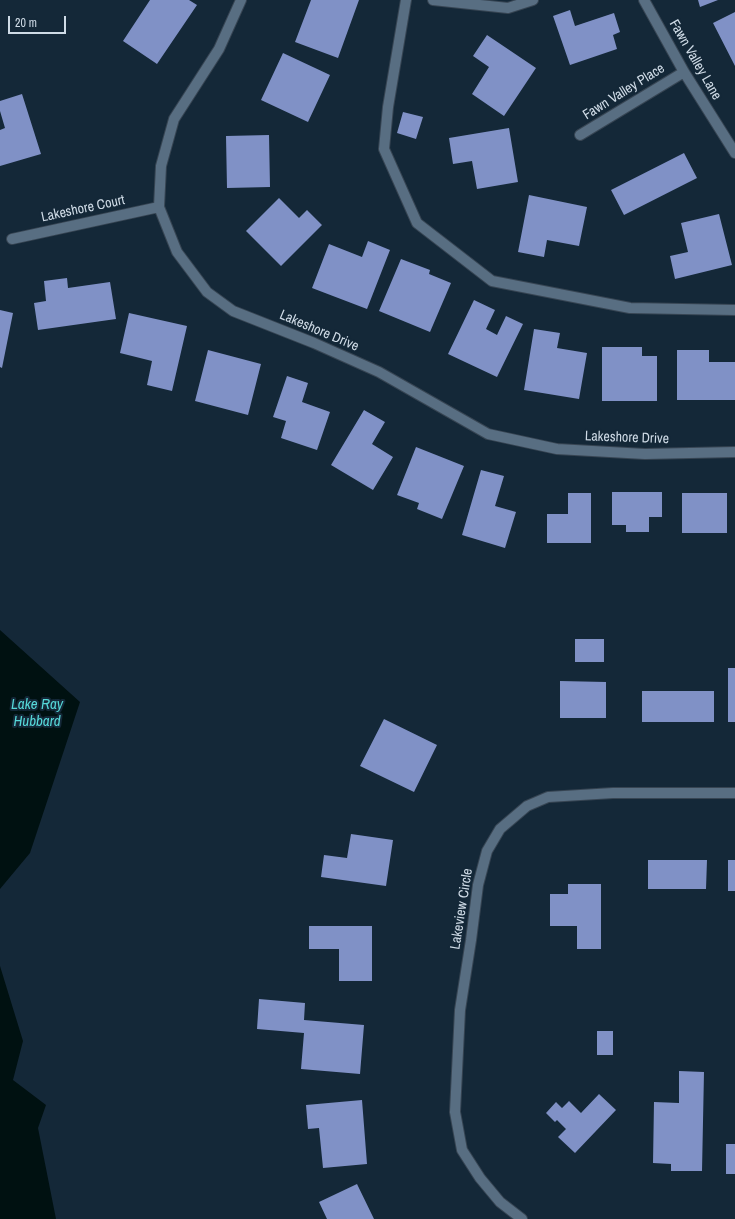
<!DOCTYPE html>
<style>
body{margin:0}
#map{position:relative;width:735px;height:1219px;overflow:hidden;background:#142838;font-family:"Archivo Narrow",sans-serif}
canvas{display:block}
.scale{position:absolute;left:8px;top:16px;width:58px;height:18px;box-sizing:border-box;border:2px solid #cfdbe6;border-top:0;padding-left:5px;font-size:12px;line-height:14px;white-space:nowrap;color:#cfdbe6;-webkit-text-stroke:3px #142838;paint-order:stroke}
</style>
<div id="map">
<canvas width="735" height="1219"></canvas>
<div class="scale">20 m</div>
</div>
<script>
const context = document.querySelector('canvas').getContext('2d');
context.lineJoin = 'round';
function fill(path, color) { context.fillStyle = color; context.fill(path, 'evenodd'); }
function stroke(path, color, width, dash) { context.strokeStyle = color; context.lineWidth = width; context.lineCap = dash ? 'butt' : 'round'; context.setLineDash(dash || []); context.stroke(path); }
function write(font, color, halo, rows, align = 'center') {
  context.font = font + ' "Archivo Narrow",sans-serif'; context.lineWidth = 4; context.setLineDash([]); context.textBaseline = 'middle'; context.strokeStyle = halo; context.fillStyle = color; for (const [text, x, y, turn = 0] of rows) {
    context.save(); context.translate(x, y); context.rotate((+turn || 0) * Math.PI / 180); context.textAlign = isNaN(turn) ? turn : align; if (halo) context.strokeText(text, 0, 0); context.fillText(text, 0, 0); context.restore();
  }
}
const water = new Path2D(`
 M0 630 80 702 30 853 0 889Z
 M0 966 23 1041 13 1080 46 1105 38 1128 56 1219H0Z`);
const building = new Path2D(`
 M150 0H189L197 5 157 64 123 41Z
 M311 0H359L338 58 295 42Z
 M698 0H718L700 7Z
 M570 10 575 26 614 13 620 32 613 35 617 49 570 65 553 16Z
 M735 12V66L713 23Z
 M487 35 536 68 504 116 472 94 489 67 473 56Z
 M283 53 330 75 308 122 261 100Z
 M22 94 41 154 0 166V130L5 128 0 111V101Z
 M403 112 423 117 416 139 397 133Z
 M509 128 518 182 477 189 472 161 453 164 449 138Z
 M269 135 270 187 227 188 226 136Z
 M684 153 697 178 624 215 611 190Z
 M529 195 587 207 579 246 547 240 544 257 518 252Z
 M279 198 299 218 307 210 322 225 281 266 246 231Z
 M719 214 732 265 675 279 670 256 688 252 681 223Z
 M368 241 390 250 367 309 312 288 329 244 362 257Z
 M401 259 430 270 429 274 451 283 430 332 379 311Z
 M67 278 68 288 110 282 116 319 38 330 34 303 46 301 44 281Z
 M474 300 495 310 486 329 497 335 506 316 523 324 497 377 448 354Z
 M0 310 13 313 2 368 0 367Z
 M129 313 187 326 172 391 147 385 152 361 120 353Z
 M534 329 560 333 557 348 587 353 579 399 524 390Z
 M602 347H642V356H657V401H602Z
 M208 350 261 364 248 415 195 401Z
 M677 350H709V362H735V400H677Z
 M287 376 308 383 302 402 330 412 317 450 281 438 286 421 273 417Z
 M364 410 385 422 372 444 393 457 373 490 331 465Z
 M416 447 464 466 442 519 417 509 419 503 397 495Z
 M481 470 504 476 495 506 516 512 505 548 462 535Z
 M612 492H662V517H649V532H626V525H612Z
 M568 493H591V543H547V514H568Z
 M682 493H727V533H682Z
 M575 639H604V662H575Z
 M728 668H735V722H728Z
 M560 681 606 682V718H560Z
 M642 691H714V722H642Z
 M384 719 437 745 414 792 360 766Z
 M351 834 393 840 386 886 321 877 324 855 347 858Z
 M648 860H707L706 889H648Z
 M728 860H735V891H728Z
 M568 884H601V949H577V926H550V894H568Z
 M309 926H372V981H339V949H309Z
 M259 999 305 1003 304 1020 364 1025 360 1074 301 1069 304 1033 257 1029Z
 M597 1031H613V1055H597Z
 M679 1071 704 1072 702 1171H671V1164L653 1163 654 1102 679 1103Z
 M599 1094 616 1110 575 1153 558 1137 566 1129 557 1120 555 1122 546 1113 556 1102 562 1108 569 1101 581 1113Z
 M362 1100 367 1164 323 1168 319 1128 308 1129 306 1105Z
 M726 1144H735V1174H726Z
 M357 1184 374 1219H327L319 1202Z`);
const minor = new Path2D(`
 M241 0 219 49 174 119 161 166 159 207 177 252 207 292 233 311 314 343 379 372 488 434 557 449 645 454 735 452
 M406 0 388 107 384 149 417 223 492 281 630 308 735 310
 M433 0 508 8 533 0
 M644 0 684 72 735 153
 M580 135 684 72
 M12 239 159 207
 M522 1219 500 1202 480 1178 462 1150 455 1112 460 1010 471 940 478 885 487 851 500 829 527 806 548 797 613 793H735`);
const streetNames = [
 ["Fawn Valley Lane",695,60,60],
 ["Fawn Valley Place",624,92,-32],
 ["Lakeshore Court",83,209,-12],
 ["Lakeshore Drive",319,331,23],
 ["Lakeshore Drive",627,438,2],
 ["Lakeview Circle",462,909,-81]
];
const waterNames = [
 ["Lake Ray",37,705],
 ["Hubbard",37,722]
];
fill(water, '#011');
fill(building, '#8091c6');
stroke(minor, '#374553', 12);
stroke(minor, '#586e82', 10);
write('14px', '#cfdbe6', '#142838', streetNames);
write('italic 15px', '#56d7d8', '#142838', waterNames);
</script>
